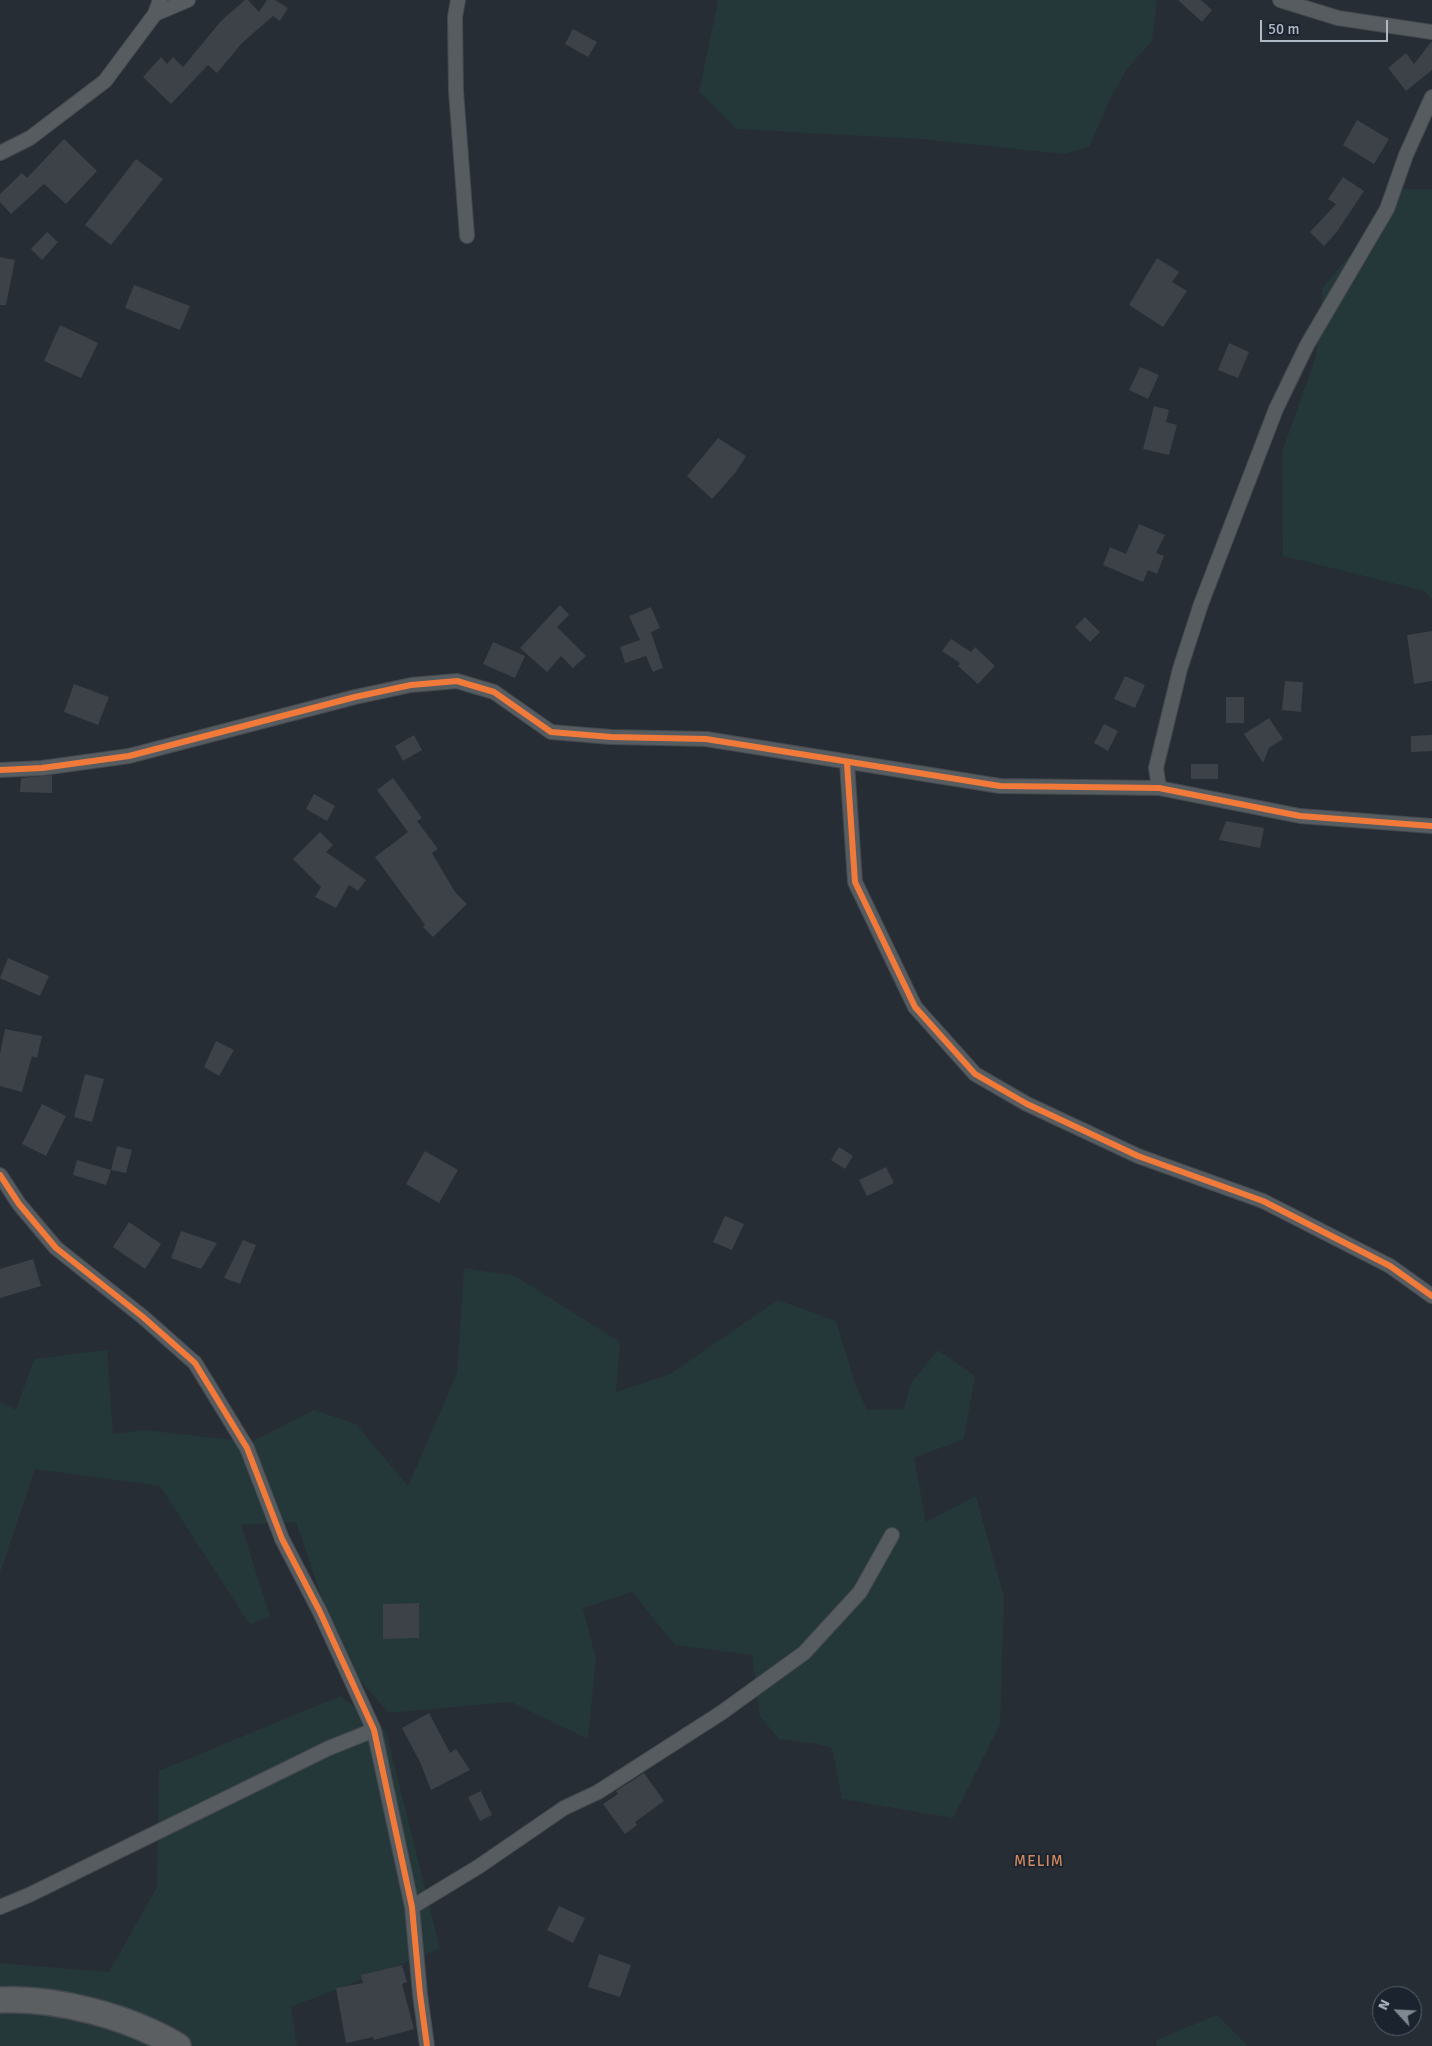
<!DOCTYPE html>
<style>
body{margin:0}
#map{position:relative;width:1432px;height:2046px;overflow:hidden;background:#272d34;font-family:Signika,sans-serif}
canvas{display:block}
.north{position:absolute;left:1372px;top:1986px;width:50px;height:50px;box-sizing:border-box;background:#1b242e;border:1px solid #57606a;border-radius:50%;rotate:295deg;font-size:14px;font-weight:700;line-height:20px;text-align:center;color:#b0bac5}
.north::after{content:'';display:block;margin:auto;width:18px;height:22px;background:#808992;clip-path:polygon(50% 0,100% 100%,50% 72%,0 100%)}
.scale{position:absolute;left:1260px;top:20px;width:128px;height:22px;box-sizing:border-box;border:2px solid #b0bac5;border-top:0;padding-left:6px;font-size:15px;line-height:18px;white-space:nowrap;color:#b0bac5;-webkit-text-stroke:4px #1b242e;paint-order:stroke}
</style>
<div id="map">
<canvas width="1432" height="2046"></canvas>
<div class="north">N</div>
<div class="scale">50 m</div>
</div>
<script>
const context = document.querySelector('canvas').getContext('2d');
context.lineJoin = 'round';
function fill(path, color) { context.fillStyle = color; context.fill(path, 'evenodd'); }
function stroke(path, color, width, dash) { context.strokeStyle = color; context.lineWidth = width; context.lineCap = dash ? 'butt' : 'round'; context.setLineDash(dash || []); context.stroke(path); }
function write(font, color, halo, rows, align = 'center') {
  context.font = font + ' Signika,sans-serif'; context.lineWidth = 4; context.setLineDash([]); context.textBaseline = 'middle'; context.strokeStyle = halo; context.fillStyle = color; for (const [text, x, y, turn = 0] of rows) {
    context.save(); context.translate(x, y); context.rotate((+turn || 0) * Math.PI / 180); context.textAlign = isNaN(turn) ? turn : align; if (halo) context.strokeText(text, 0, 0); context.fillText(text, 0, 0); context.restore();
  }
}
const green = new Path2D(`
 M718 0H1157L1152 41 1127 69 1110 99 1090 146 1064 154 920 139 737 129 699 92Z
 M1398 189H1432V600L1425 591 1283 556 1282 452 1316 356 1323 287 1371 231Z
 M464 1268 515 1276 620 1342 616 1392 670 1374 778 1300 836 1321 855 1383 867 1410 904 1409 911 1383 938 1350 975 1376 964 1439 914 1458 926 1522 976 1496 1004 1597 1000 1725 953 1818 842 1799 832 1748 817 1744 779 1739 760 1716 752 1655 675 1645 632 1592 583 1608 596 1659 588 1739 511 1702 389 1713 344 1663 296 1522 241 1525 270 1616 250 1625 160 1486 35 1469 0 1573V1401L16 1410 34 1359 107 1350 113 1434 144 1430 251 1442 314 1410 356 1424 408 1486 457 1373Z
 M340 1696 386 1731 440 1949 291 2007 297 2046H0V1963L109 1972 157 1887 159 1771Z
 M1217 2015 1248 2046H1157L1156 2040Z`);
const building = new Path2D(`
 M245 0H248L259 12 267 0H275L288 8 280 21 273 16 242 43 217 73 208 65 171 104 143 77 161 57 167 64 173 57 183 67 221 21Z
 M1178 0H1201L1212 10 1202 22Z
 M573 29 597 42 588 57 565 44Z
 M1432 41V70L1406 91 1388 68 1406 53 1414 64Z
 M1357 120 1389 139 1374 164 1343 145Z
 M64 139 97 171 66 204 44 184 11 214 0 202V194L22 173 27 178Z
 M136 159 163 179 111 245 85 225Z
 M1343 177 1364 191 1336 233 1324 246 1310 232 1336 204 1328 199Z
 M47 232 58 242 42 260 31 249Z
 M0 257 15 260 6 305H0Z
 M1157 258 1179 272 1172 282 1187 291 1163 327 1129 305Z
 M134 285 190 306 180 330 125 308Z
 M60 325 98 343 81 378 44 361Z
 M1229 343 1249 352 1238 378 1218 370Z
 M1140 367 1159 375 1148 399 1129 390Z
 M1154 406 1169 410 1166 422 1177 425 1169 455 1143 449Z
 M718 438 746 456 736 472 712 499 687 476Z
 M1139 524 1165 535 1156 553 1164 556 1157 574 1148 570 1143 582 1103 565 1110 547 1126 554Z
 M560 605 569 615 557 627 586 656 573 668 561 656 547 672 520 648Z
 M651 607 660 628 651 632 663 668 653 672 646 656 625 663 620 647 640 640 629 616Z
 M1085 617 1100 632 1090 642 1075 627Z
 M1432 631V681L1414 684 1407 635Z
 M951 639 971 652 975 647 995 666 978 684 958 666 960 663 942 651Z
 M493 642 525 656 515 678 483 664Z
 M1125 676 1145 685 1135 708 1114 699Z
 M1285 681 1303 682 1301 712 1282 710Z
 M74 684 109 697 98 725 64 712Z
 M1226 697H1244V723H1226Z
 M1269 718 1283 739 1269 748 1263 763 1244 734Z
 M1104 724 1118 731 1108 751 1094 743Z
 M414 735 422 750 403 761 395 746Z
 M1432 735V751L1411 752V736Z
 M1191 764H1218V779H1191Z
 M52 775V793L20 792 21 778Z
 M393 778 422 818 417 821 438 849 432 853 455 892 467 904 433 937 423 927 425 925 375 857 408 832 377 790Z
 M314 794 335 806 327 821 306 809Z
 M1226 821 1264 828 1260 848 1219 840Z
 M320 832 333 845 326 852 366 880 358 891 349 885 336 908 315 897 321 887 293 859Z
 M8 958 49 976 40 996 0 978Z
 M5 1029 42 1036 37 1058 32 1056 22 1092 0 1086V1054Z
 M216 1041 234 1050 219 1076 204 1067Z
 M85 1074 104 1079 92 1122 74 1117Z
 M42 1104 66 1116 46 1156 22 1144Z
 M117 1146 132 1150 126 1173 111 1170Z
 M839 1147 853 1156 845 1169 831 1160Z
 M425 1151 458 1170 439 1203 406 1184Z
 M77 1160 111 1170 106 1185 73 1175Z
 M886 1167 894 1183 867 1196 859 1180Z
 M725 1216 744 1224 732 1250 713 1242Z
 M129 1222 161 1244 145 1269 113 1247Z
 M181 1231 217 1243 201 1269 171 1258Z
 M243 1240 256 1245 240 1284 224 1278Z
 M33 1259 41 1286 0 1298V1269Z
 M419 1603V1638L383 1639V1604Z
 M429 1713 450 1753 456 1749 470 1770 431 1790 420 1762 402 1728Z
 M644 1773 664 1801 635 1822 637 1825 625 1834 603 1804 618 1794 616 1791Z
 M481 1791 492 1815 480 1821 468 1797Z
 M559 1906 585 1918 573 1943 547 1930Z
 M599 1954 631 1965 620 1997 588 1987Z
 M402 1965 407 1982 402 1984 414 2029 374 2040 373 2037 346 2043 336 1988 363 1983 361 1975Z`);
const street = new Path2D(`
 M458 0 455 17 456 91 467 236
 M1280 0 1338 18 1432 32
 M155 14 188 0
 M0 153 30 138 105 81 155 14 160 0
 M847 763 855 882 915 1007 975 1074 1027 1104 1138 1156 1263 1201 1390 1266 1432 1296
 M0 770 42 768 129 756 355 697 411 685 457 681 494 692 551 732 611 737 706 739 1000 786 1159 788 1300 816 1432 826
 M1159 788 1156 768 1180 669 1201 604 1276 409 1307 345 1387 209 1406 155 1432 97
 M0 1175 19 1204 56 1248 143 1317 195 1363 247 1448 282 1539 320 1612 374 1730 412 1907 420 1994 427 2046
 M0 1907 29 1895 329 1748 374 1730
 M412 1907 478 1867 564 1808 598 1792 721 1713 804 1653 860 1592 892 1535`);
const highway = new Path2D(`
 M0 2000C56 1997 130 2017 178 2046`);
const cycleway = new Path2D(`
 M847 763 855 882 915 1007 975 1074 1027 1104 1138 1156 1263 1201 1390 1266 1432 1296
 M0 770 42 768 129 756 355 697 411 685 457 681 494 692 551 732 611 737 706 739 1000 786 1159 788 1300 816 1432 826
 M0 1175 19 1204 56 1248 143 1317 195 1363 247 1448 282 1539 320 1612 374 1730 412 1907 420 1994 427 2046`);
const quarterNames = [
 ["MELIM",1039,1862]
];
fill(green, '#243739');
fill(building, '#3c4247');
stroke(street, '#45494f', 16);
stroke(highway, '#44494f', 28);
stroke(street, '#575c61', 14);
stroke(highway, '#5b5f62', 25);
stroke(cycleway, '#f17a3a', 6);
context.letterSpacing = '1px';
write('15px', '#d1875f', '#1b242e', quarterNames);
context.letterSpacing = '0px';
</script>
